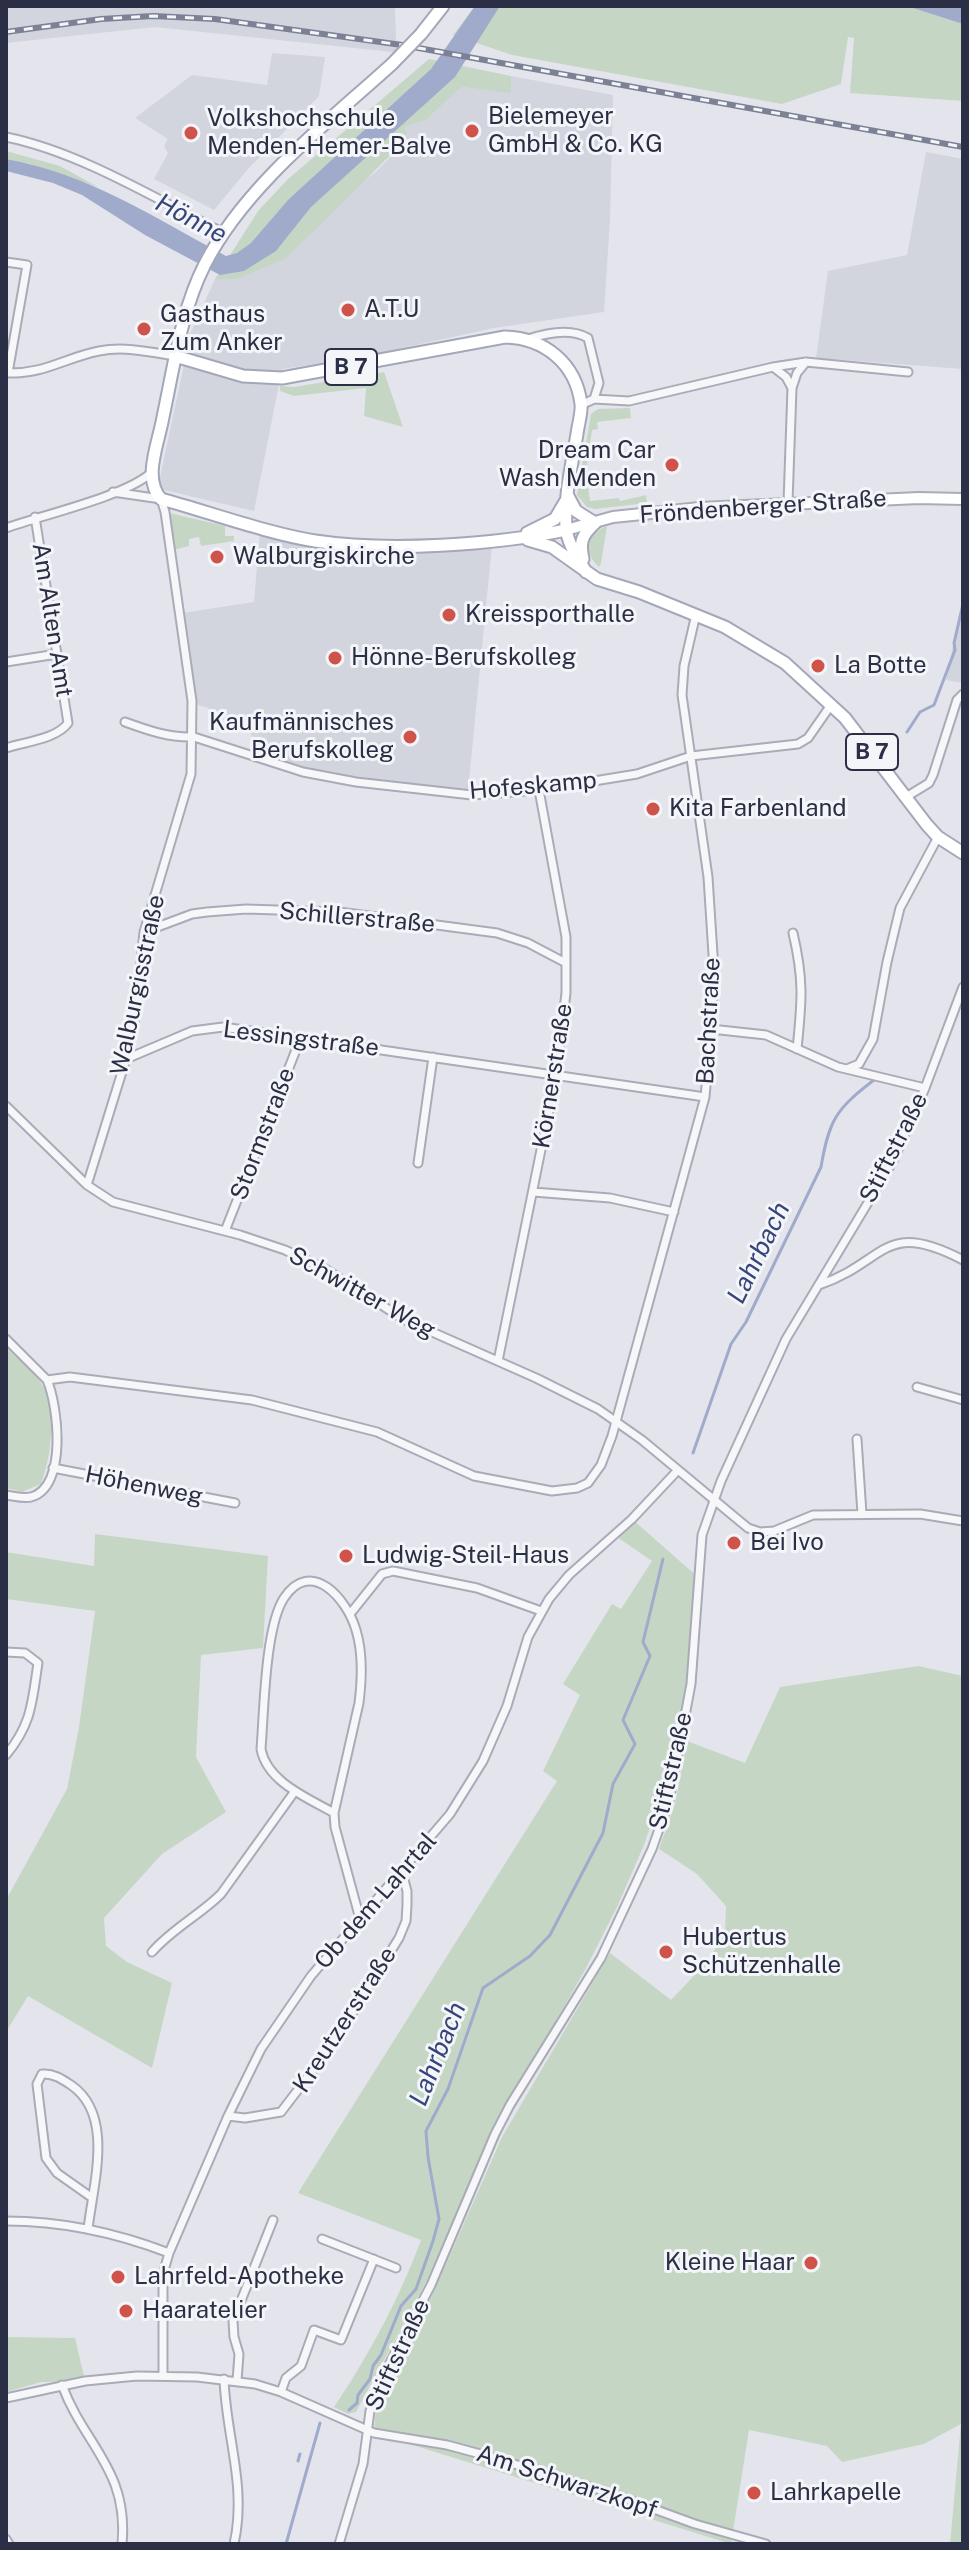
<!DOCTYPE html>
<meta charset="utf-8">
<style>
body{margin:0}
#map{position:relative;width:969px;height:2550px;overflow:hidden;background:#e4e5ec;font-family:"Public Sans",sans-serif}
canvas{display:block}
.frame{position:absolute;inset:0;border:8px solid #2b2f45;pointer-events:none}
</style>
<div id="map">
<canvas width="969" height="2550"></canvas>
<div class="frame"></div>
</div>
<script>
const context = document.querySelector('canvas').getContext('2d');
context.lineJoin = 'round';
function fill(path, color) { context.fillStyle = color; context.fill(path, 'evenodd'); }
function stroke(path, color, width, dash) { context.strokeStyle = color; context.lineWidth = width; context.lineCap = dash ? 'butt' : 'round'; context.setLineDash(dash || []); context.stroke(path); }
function write(font, color, halo, rows, align = 'center') {
  context.font = font + ' "Public Sans",sans-serif'; context.lineWidth = 6; context.setLineDash([]); context.textBaseline = 'middle'; context.strokeStyle = halo; context.fillStyle = color; for (const [text, x, y, turn = 0] of rows) {
    context.save(); context.translate(x, y); context.rotate((+turn || 0) * Math.PI / 180); context.textAlign = isNaN(turn) ? turn : align; if (halo) context.strokeText(text, 0, 0); context.fillText(text, 0, 0); context.restore();
  }
}
const built = new Path2D(`
 M6 6H395L396 41 412 43 402 53 155 27 6 43Z
 M272 53 325 57 319 96 249 168 214 210 154 179 168 153 164 146 168 139 135 118 192 75 267 85Z
 M511 76 613 95 610 219 604 312 494 328 361 357 282 369 254 511 164 490 159 482 191 332 215 279H236L377 171 407 139 405 126 425 121 462 87 510 92Z
 M926 152 963 159V369L816 358 828 271 907 255Z
 M260 531 314 544 492 545 468 791 356 778 303 768 254 752V738L237 718 196 704 182 613 254 602Z
 M963 595V683L946 680Z`);
const green = new Path2D(`
 M475 6H963V101L850 93 854 38 848 37 841 84 782 104 512 55 453 35Z
 M429 59 511 76V93L462 87 425 121 405 126 407 139 285 259 236 279H215L258 211 288 179Z
 M6 151 60 166 98 187 30 164 6 159Z
 M384 372 403 427 364 416 366 388 294 396 280 391V386L294 387Z
 M630 408 631 418 597 422 598 429 592 430 586 472 581 471 591 414 598 409Z
 M580 473 592 478 587 481 590 501 619 498 620 501 646 495 647 503 595 509 587 507 577 495Z
 M165 512 225 526V536H234V541L201 546 199 537 189 539V546L170 551Z
 M607 526 601 563 599 567C582 551 586 534 607 526Z
 M6 1348C19 1360 37 1373 45 1390 56 1418 51 1457 41 1484L22 1492 6 1488Z
 M632 1519 699 1578 691 1684 681 1735 644 1845 617 1907 585 1970 492 2132 426 2282 356 2412 348 2414 334 2407C368 2357 400 2297 421 2240L298 2193 557 1781 543 1771 580 1695 563 1684 612 1604 621 1609 652 1561 614 1535Z
 M95 1534 268 1556 263 1648 201 1655 196 1757 226 1812 162 1854 104 1918 106 1946 127 1962 172 1983 152 2068 28 1996 6 2032V1900L67 1789 79 1727 95 1611 6 1599V1552L94 1566Z
 M918 1666 963 1676V2544H950L961 2424 924 2444 842 2462 827 2446 749 2430 731 2544 374 2433 376 2407 386 2382 436 2287 502 2137 610 1953 671 2000 708 1961 725 1933 726 1906 697 1874 659 1849 675 1804 687 1741 745 1763 780 1687Z
 M6 2337 75 2338 85 2381 41 2382 6 2392Z`);
const water = new Path2D(`
 M475 6H500L455 77 311 207 276 251 244 271 220 275 145 235 82 195 53 183 6 171V159C87 173 155 218 226 256L237 253 251 243 288 200 431 69Z
 M907 6H963V24Z`);
const stream = new Path2D(`
 M907 732 920 712 934 705 955 650 954 643 963 604
 M693 1453 731 1344 746 1322 821 1167C829 1120 836 1109 874 1080
 M349 2410 357 2403 358 2395 370 2379 373 2366 381 2355 401 2306 416 2289 433 2241 439 2219 428 2157 426 2131 448 2089 483 1988 530 1956 550 1935 603 1833 613 1784 635 1744 623 1720 650 1656 643 1642 663 1559
 M298 2461 300 2454
 M286 2544 320 2423`);
const street = new Path2D(`
 M6 137C80 152 156 199 224 233
 M6 262 27 265 8 373
 M528 339C546 333 571 328 588 338L599 383 594 399
 M773 367 806 362 908 372
 M6 373C46 374 64 358 99 351 124 346 151 352 175 356
 M581 405 594 399 629 401 773 367 786 377 792 388
 M788 503 792 388 797 373 806 362
 M6 528C42 515 127 496 152 472
 M6 662 57 654
 M125 722C147 730 169 738 194 737L303 772 356 782 472 795 539 790 637 774 691 756 798 744 808 738 831 705
 M6 748C24 742 57 739 68 723L35 517
 M906 797 929 783 933 775 957 700 963 694
 M144 932 192 914 207 912 246 909 339 912 497 933 528 943 566 963
 M793 933C804 980 802 1001 797 1049
 M711 1029 766 1035 838 1067 925 1088
 M126 1059 192 1031 223 1027 705 1097
 M849 1068 859 1064 873 1039 887 962 900 908 938 837
 M6 1106 87 1185 113 1202 240 1235 285 1250 325 1269 405 1320 536 1378 598 1409 642 1440 748 1528 760 1532 774 1531 813 1515 920 1514 963 1521
 M418 1163 433 1057
 M87 1185 126 1059 136 1012 144 932 191 774 192 701 165 512 161 499 113 492
 M533 1192 610 1198 674 1212
 M225 1231 301 1037
 M819 1285C887 1262 882 1218 963 1260
 M6 1339 47 1380 70 1377 252 1400 377 1432 474 1476 552 1491 577 1488 588 1483 601 1465 612 1436 705 1097 711 1029 714 970 708 877 682 695 684 666 696 614
 M498 1361 556 1076 566 993V937L539 790
 M917 1387 963 1400
 M857 1439 862 1514
 M53 1468 235 1503
 M6 1495C14 1496 23 1499 31 1497 68 1487 58 1405 47 1380
 M350 1614 382 1574 393 1571 477 1588 541 1611
 M6 1652 25 1653 38 1663C32 1702 32 1724 6 1755
 M334 1813C308 1798 267 1782 261 1749 264 1712 265 1627 284 1598 311 1557 347 1599 356 1630 363 1653 362 1680 359 1703L334 1813 335 1827 360 1919
 M152 1952C173 1928 200 1915 221 1894L295 1791
 M228 2116 245 2118 281 2112 333 2044 399 1938 406 1921 407 1905V1891L402 1873
 M6 2221C62 2221 117 2233 169 2253
 M88 2229C93 2184 115 2115 71 2085 62 2079 53 2073 42 2074L37 2084 46 2158 57 2173 91 2197
 M322 2239 396 2268
 M163 2375V2274L169 2253 228 2116 261 2049 311 1976 450 1814 483 1761 507 1706 528 1637 549 1599 569 1575 632 1519 678 1470
 M224 2379C226 2437 247 2486 234 2544
 M237 2381 239 2354 234 2337 233 2321 273 2220
 M62 2385C84 2445 129 2470 122 2544
 M281 2392 286 2378 301 2366 314 2330 341 2340 374 2259
 M6 2398 85 2381 137 2376 197 2377 255 2384 281 2392 374 2433 447 2445 484 2455 610 2493 695 2524 766 2544
 M6 2539 9 2544
 M339 2544 363 2464 370 2411 385 2372 431 2285 495 2134 510 2105 601 1958 652 1849 669 1801 691 1684 702 1535 721 1481 786 1339 893 1161 925 1088 963 987`);
const secondary = new Path2D(`
 M566 530 613 517 700 508 919 498 963 499`);
const primary = new Path2D(`
 M421 34 443 6
 M392 64C327 123 245 186 205 264 181 311 174 366 163 417 159 442 142 478 161 499 209 512 266 533 315 541 388 552 494 545 566 530
 M175 356 243 376 282 378 505 337C544 338 576 363 581 404 582 413 578 425 577 434 572 464 564 496 566 527 567 543 578 558 586 572
 M568 496 576 511 595 523C582 535 579 542 583 559
 M527 533 555 519 565 502
 M528 540 552 547 597 579 639 592 725 627 785 663 845 718 927 825 938 837 963 853`);
const rail = new Path2D(`
 M6 32 101 19 153 16 215 19 402 45 963 147`);
const primaryBridge = new Path2D(`
 M392 64 421 34`);
const markers = [
 [472,131,8,"#cf534b"],
 [191,133,8,"#cf534b"],
 [348,310,8,"#cf534b"],
 [144,329,8,"#cf534b"],
 [672,465,8,"#cf534b"],
 [217,557,8,"#cf534b"],
 [449,615,8,"#cf534b"],
 [335,658,8,"#cf534b"],
 [818,666,8,"#cf534b"],
 [410,737,8,"#cf534b"],
 [653,809,8,"#cf534b"],
 [734,1543,8,"#cf534b"],
 [346,1556,8,"#cf534b"],
 [666,1952,8,"#cf534b"],
 [811,2263,8,"#cf534b"],
 [118,2277,8,"#cf534b"],
 [126,2311,8,"#cf534b"],
 [754,2493,8,"#cf534b"]
];
const shields = [
 [351,367,52],
 [872,752,52]
];
const shieldNames = [
 ["B 7",351,367],
 ["B 7",872,752]
];
const poiNames = [
 ["Bielemeyer",488,117],
 ["GmbH & Co. KG",488,145],
 ["Volkshochschule",207,119],
 ["Menden-Hemer-Balve",207,147],
 ["A.T.U",364,310],
 ["Gasthaus",160,315],
 ["Zum Anker",160,343],
 ["Dream Car",656,451,"right"],
 ["Wash Menden",656,479,"right"],
 ["Walburgiskirche",233,557],
 ["Kreissporthalle",465,615],
 ["Hönne-Berufskolleg",351,658],
 ["La Botte",834,666],
 ["Kaufmännisches",394,723,"right"],
 ["Berufskolleg",394,751,"right"],
 ["Kita Farbenland",669,809],
 ["Bei Ivo",750,1543],
 ["Ludwig-Steil-Haus",362,1556],
 ["Hubertus",682,1938],
 ["Schützenhalle",682,1966],
 ["Kleine Haar",795,2263,"right"],
 ["Lahrfeld-Apotheke",134,2277],
 ["Haaratelier",142,2311],
 ["Lahrkapelle",770,2493]
];
const streetNames = [
 ["Fröndenberger Straße",763,507,-4],
 ["Am Alten Amt",52,620,81],
 ["Hofeskamp",533,786,-5],
 ["Schillerstraße",357,918,5],
 ["Walburgisstraße",138,985,-78],
 ["Bachstraße",709,1021,-87],
 ["Lessingstraße",301,1039,7],
 ["Körnerstraße",553,1076,-81],
 ["Stormstraße",263,1134,-69],
 ["Stiftstraße",894,1148,-63],
 ["Schwitter Weg",362,1293,29],
 ["Höhenweg",144,1486,11],
 ["Stiftstraße",671,1771,-77],
 ["Ob dem Lahrtal",376,1901,-49],
 ["Kreutzerstraße",345,2020,-57],
 ["Stiftstraße",398,2355,-65],
 ["Am Schwarzkopf",567,2482,18]
];
const waterNames = [
 ["Hönne",191,219,28],
 ["Lahrbach",759,1253,-64],
 ["Lahrbach",438,2054,-68]
];
fill(built, '#d2d4de');
fill(green, '#c6d6c5');
fill(water, '#a0abcb');
stroke(stream, '#a0abcb', 3);
stroke(street, '#a9abb7', 11);
stroke(secondary, '#a9abb7', 14);
stroke(primary, '#a3a7b8', 15);
stroke(street, '#f7f7fa', 7);
stroke(secondary, '#fff', 10);
stroke(primary, '#fff', 11);
stroke(rail, '#7d8196', 6);
stroke(rail, '#f4f5f9', 3, [9]);
stroke(primaryBridge, '#a3a7b8', 15, []);
stroke(primaryBridge, '#fff', 11);
for (const [x, y, r, color] of markers) { const dot = new Path2D(); dot.arc(x, y, r, 0, 2 * Math.PI); context.fillStyle = color; context.fill(dot); stroke(dot, '#f4f5f9', 3); }
for (const [x, y, w] of shields) { const box = new Path2D(); box.roundRect(x - w / 2, y - 18, w, 36, 6); context.fillStyle = '#f4f5f9'; context.fill(box); stroke(box, '#2b2f45', 2); }
write('bold 22px', '#2b2f45', null, shieldNames);
write('24px', '#2b2f45', '#f4f5f9', poiNames, 'left');
write('24px', '#2b2f45', '#f4f5f9', streetNames);
write('italic 26px', '#354579', '#f4f5f9', waterNames);
</script>
